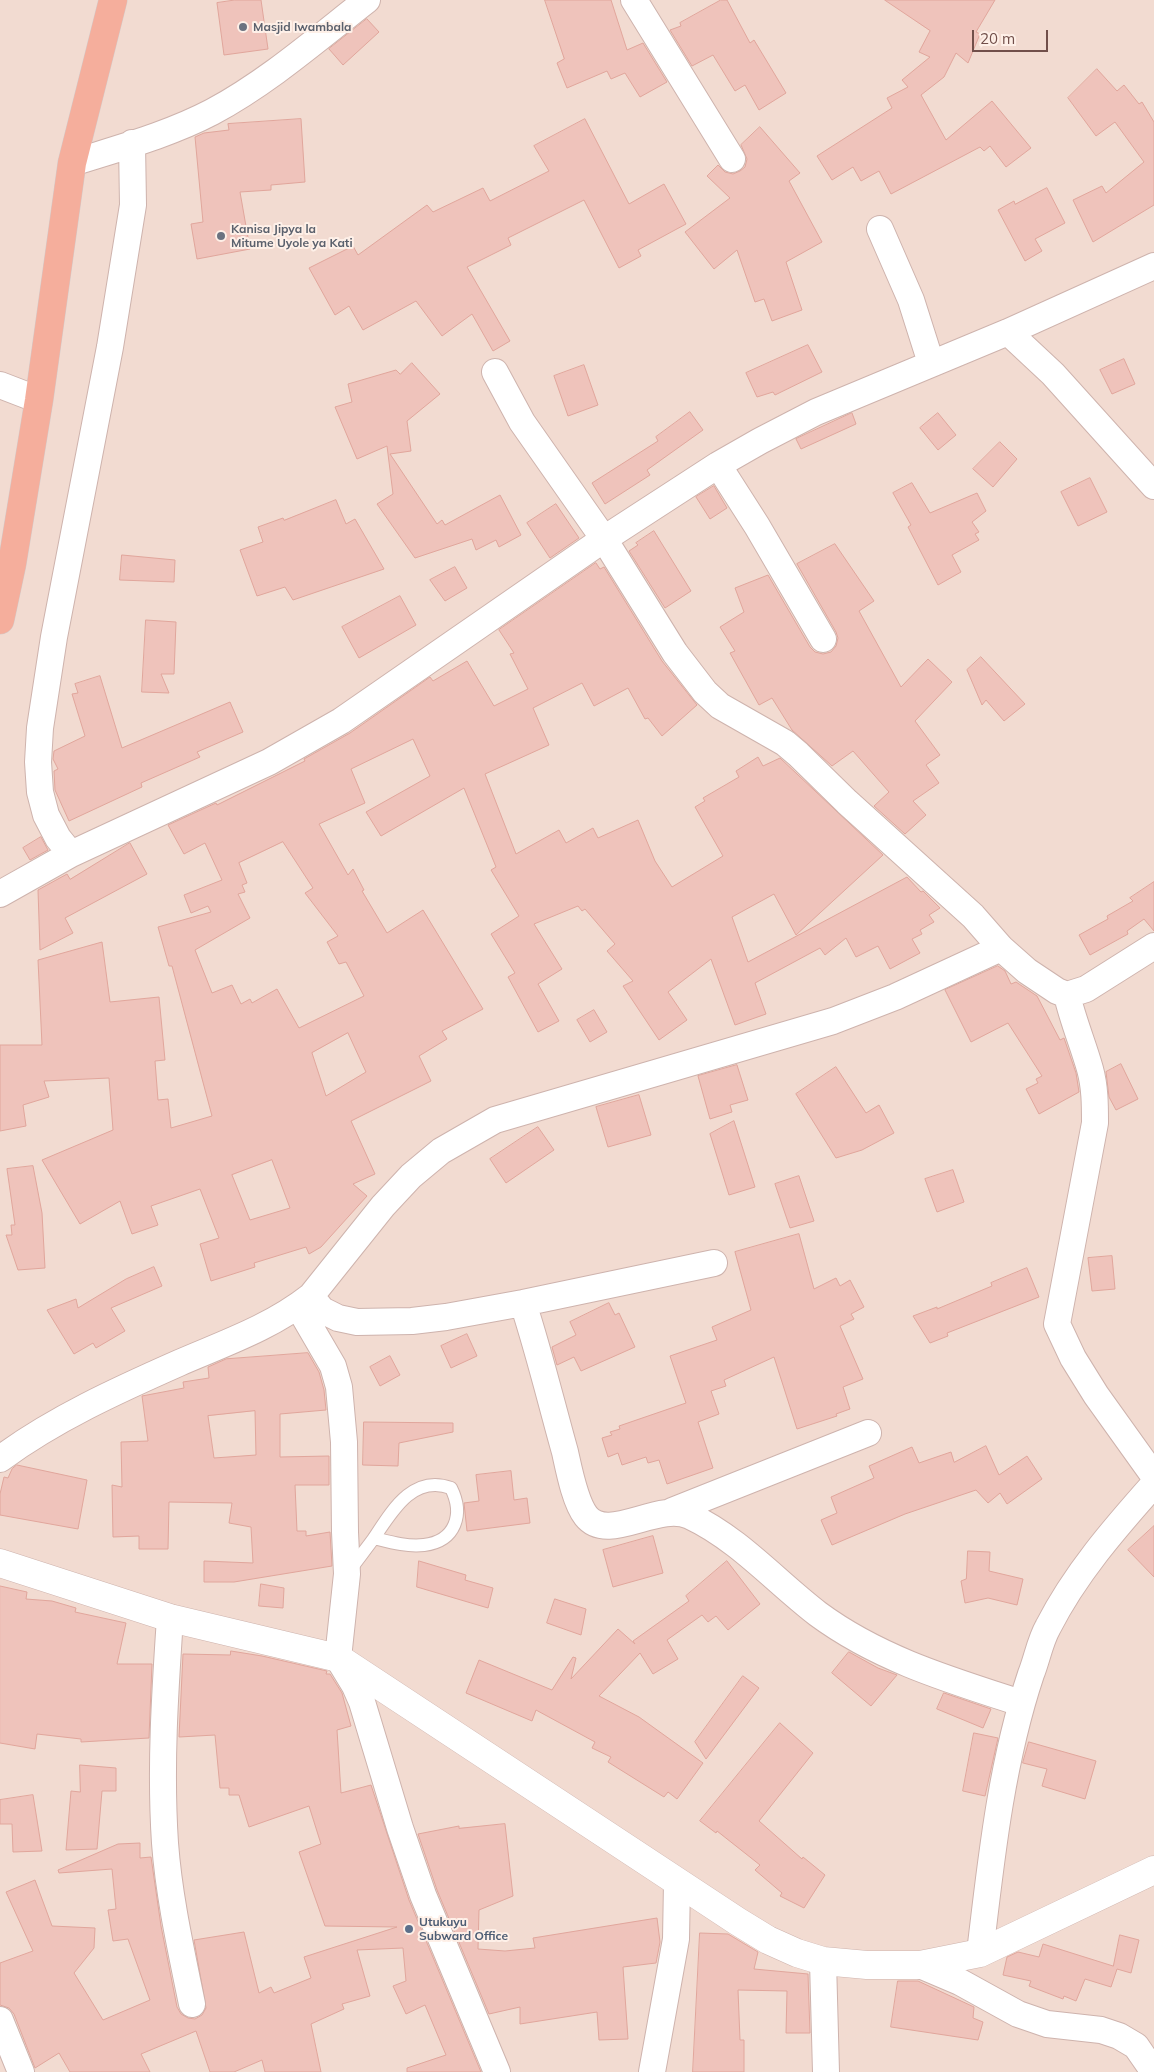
<!DOCTYPE html>
<style>
body{margin:0}
#map{position:relative;width:1154px;height:2072px;overflow:hidden;background:#fbebe2;font-family:Mulish,sans-serif}
canvas{display:block}
.scale{position:absolute;left:972px;top:30px;width:76px;height:22px;box-sizing:border-box;border:2px solid #714f4a;border-top:0;padding-left:6px;font-size:15px;line-height:18px;white-space:nowrap;color:#714f4a;-webkit-text-stroke:4px #fef0e8;paint-order:stroke}
</style>
<div id="map">
<canvas width="1154" height="2072"></canvas>
<div class="scale">20 m</div>
</div>
<script>
const context = document.querySelector('canvas').getContext('2d');
context.lineJoin = 'round';
function fill(path, color) { context.fillStyle = color; context.fill(path, 'evenodd'); }
function stroke(path, color, width, dash) { context.strokeStyle = color; context.lineWidth = width; context.lineCap = dash ? 'butt' : 'round'; context.setLineDash(dash || []); context.stroke(path); }
function write(font, color, halo, rows, align = 'center') {
  context.font = font + ' Mulish,sans-serif'; context.lineWidth = 4; context.setLineDash([]); context.textBaseline = 'middle'; context.strokeStyle = halo; context.fillStyle = color; for (const [text, x, y, turn = 0] of rows) {
    context.save(); context.translate(x, y); context.rotate((+turn || 0) * Math.PI / 180); context.textAlign = isNaN(turn) ? turn : align; if (halo) context.strokeText(text, 0, 0); context.fillText(text, 0, 0); context.restore();
  }
}
const residential = new Path2D(`
 M0 0H1154V2072H0Z`);
const building = new Path2D(`
 M235 0H261L268 49 224 55 217 3Z
 M545 0H611L627 50 643 43 667 82 640 97 625 73 611 79 607 71 567 88 557 63 564 59Z
 M721 0H727L750 43 754 40 786 93 759 110 745 85 735 91 713 55 692 66 670 30 681 26 680 23Z
 M885 0H995L976 32 980 34 968 63 956 53 944 77 921 95 946 140 992 101 1031 148 1006 167 990 146 984 151 980 147 891 194 879 171 861 181 853 167 832 180 817 156 892 108 887 98 908 87 902 80 930 57 919 52 930 31Z
 M367 19 379 32 343 65 329 49Z
 M1097 69 1117 91 1124 85 1139 104 1142 102 1154 122V205L1093 242 1073 200 1102 186 1106 193 1144 162 1115 122 1096 136 1068 98Z
 M301 119 305 182 271 185V190L240 192 250 249 197 259 191 224 203 222 195 137 204 133 229 130 228 124Z
 M585 119 629 204 664 184 686 224 638 250 641 256 619 268 584 200 508 238 511 245 467 267 510 341 493 351 472 314 442 336 416 301 363 330 349 306 335 315 309 268 353 246 358 255 427 205 433 212 483 188 490 201 549 171 534 146Z
 M760 127 800 173 789 181 822 242 786 262 802 310 772 321 764 299 755 302 737 250 714 269 685 232 730 198 707 176 718 165 725 172 733 174 740 171 745 167 747 159 741 145Z
 M1047 188 1065 223 1035 239 1042 251 1025 261 998 210 1014 201 1015 204Z
 M808 345 822 372 775 395 773 392 757 397 746 373Z
 M1124 359 1135 384 1112 394 1100 370Z
 M412 363 440 394 407 421 411 451 390 454 437 524 442 520 445 525 500 495 521 535 499 547 496 540 476 550 472 539 415 558 377 504 393 494 387 446 357 459 335 407 352 402 348 384 396 370 400 374Z
 M584 365 598 405 568 416 554 376Z
 M690 412 703 430 647 470 650 475 605 504 592 483 658 441 656 437Z
 M852 413 856 424 801 449 796 439Z
 M938 413 956 435 938 450 920 428Z
 M1000 442 1017 459 993 487 973 469Z
 M1090 478 1107 512 1078 526 1061 492Z
 M912 483 930 513 977 493 986 511 972 522 979 532 975 534 979 540 952 555 961 572 938 585 908 527 911 525 893 493Z
 M714 486 727 508 710 519 696 497Z
 M336 500 346 524 355 519 384 569 293 600 285 587 257 596 240 550 263 542 258 527 283 518 284 520Z
 M556 504 579 538 550 558 527 523Z
 M654 531 691 591 665 608 629 551 638 545 636 543Z
 M835 544 874 601 859 611 901 687 928 659 952 682 915 721 940 755 926 765 939 783 913 801 926 815 905 834 874 806 889 792 853 751 832 766 792 730 772 698 759 705 730 653 735 651 720 627 744 612 735 588 768 575 810 647 815 652 823 654 831 652 836 646 838 638 836 632 797 564Z
 M122 555 175 560 174 582 120 580Z
 M596 563 600 569 604 567 662 661 697 705 662 736 648 718 645 719 628 688 594 706 582 683 533 708 549 745 485 774 516 854 559 830 566 843 593 828 598 838 638 820 655 861 672 887 723 856 695 807 705 801 703 798 739 777 736 771 758 757 763 766 780 758 883 855 796 935 774 894 732 917 748 962 907 877 921 892 923 891 940 908 929 915 934 922 920 930 922 934 912 939 920 953 890 969 878 946 856 957 846 938 825 955 820 948 755 983 766 1014 735 1025 711 959 668 992 687 1020 659 1040 623 986 633 981 607 951 615 944 585 909 582 911 578 906 534 924 562 969 538 984 559 1021 538 1032 508 977 515 973 491 934 519 916 491 870 496 867 464 788 381 836 366 812 430 776 413 739 351 769 365 803 319 824 348 875 353 869 364 890 362 891 387 933 423 910 483 1009 442 1031 447 1039 419 1056 431 1081 351 1121 375 1174 353 1184 367 1196 321 1247 309 1254 306 1247 254 1263 255 1267 211 1281 200 1244 219 1238 200 1189 151 1206 158 1225 132 1234 120 1201 80 1224 42 1160 113 1130 109 1078 44 1081 49 1097 23 1105 26 1126 0 1131V1045H42L38 960 102 942 110 1002 159 997 165 1060 155 1061 158 1100 168 1099 171 1128 212 1116 172 966H169L158 927 211 912 208 906 191 913 184 895 222 880 205 843 184 854 168 825 216 803 217 805 305 761 304 759 350 733 430 677 433 681 467 661 494 706 528 689 510 654 514 653 499 630ZM283 842 313 888 305 893 338 936 327 942 339 964 346 962 364 996 299 1028 277 989 252 1003 250 999 241 1004 232 985 212 993 195 950 250 918 238 894 245 892 242 885 247 883 239 863ZM348 1033 366 1072 326 1096 312 1053ZM272 1160 290 1208 250 1220 232 1175Z
 M455 567 467 588 445 601 430 580Z
 M400 596 416 625 359 658 342 627Z
 M146 620 176 622 174 674H161L169 693 142 692Z
 M981 657 1025 704 1004 721 986 700 982 705 967 670Z
 M100 676 122 748 230 702 243 732 197 752 200 757 141 783 142 787 69 821 55 790 54 771 58 769 53 759 54 751 85 736 72 694 78 693 75 684Z
 M41 837 48 850 30 860 23 848Z
 M130 843 147 874 65 918 73 933 40 950 38 890 67 874 70 879Z
 M1154 882V931L1144 919 1127 931 1128 934 1090 955 1079 935 1108 919 1107 916 1133 901 1130 898Z
 M998 966 1005 971 1011 984 1016 982 1037 996 1060 1040 1064 1038 1076 1073 1079 1092 1039 1114 1026 1089 1038 1083 1036 1079 1042 1076 1008 1023 971 1042 945 990Z
 M594 1010 607 1032 590 1042 577 1020Z
 M1121 1064 1138 1099 1116 1110 1109 1097 1106 1072Z
 M737 1065 748 1100 730 1105 732 1112 710 1119 698 1076Z
 M836 1067 866 1113 879 1105 894 1133 862 1150 836 1158 796 1094Z
 M639 1095 651 1135 608 1147 596 1107Z
 M734 1121 755 1187 729 1195 710 1134Z
 M538 1127 554 1150 506 1183 490 1159Z
 M33 1166 42 1213 45 1268 18 1270 6 1235H12L11 1225H15L7 1169Z
 M953 1170 964 1202 937 1212 925 1179Z
 M799 1176 814 1221 790 1228 775 1184Z
 M799 1234 814 1289 836 1278 840 1286 850 1280 864 1307 851 1314 854 1319 840 1326 863 1379 843 1387 850 1409 836 1414 837 1416 797 1429 774 1357 724 1380 726 1386 711 1391 719 1414 698 1422 713 1468 667 1484 659 1460 648 1463 646 1457 622 1465 618 1453 608 1457 602 1438 612 1435 610 1432 620 1429 619 1426 686 1403 670 1356 717 1340 712 1327 751 1310 735 1252Z
 M1112 1256 1115 1289 1092 1291 1088 1258Z
 M154 1267 162 1286 111 1308 125 1331 96 1348 93 1343 74 1354 47 1310 76 1299 78 1308 126 1279Z
 M1027 1268 1039 1297 947 1333 948 1336 930 1343 913 1316 937 1307V1309L992 1286 991 1283Z
 M609 1303 615 1315 619 1313 635 1347 581 1371 574 1357 557 1365 552 1347 576 1335 570 1322Z
 M467 1334 477 1356 451 1368 441 1346Z
 M308 1353 319 1372 324 1390 326 1410 280 1414V1457L329 1456V1485H295L297 1531H306V1536L330 1532 332 1566 234 1582H204V1561L253 1563 251 1527 229 1523 232 1503 169 1502 168 1549H139V1536L113 1537 112 1485 122 1487 121 1442 148 1441 142 1396 184 1388 183 1382 209 1378 208 1367 226 1359ZM255 1411 256 1455 214 1458 208 1416Z
 M390 1356 400 1375 380 1386 370 1367Z
 M364 1422 453 1423V1432L399 1443 398 1466 363 1465Z
 M986 1446 999 1475 1027 1456 1042 1479 1007 1504 1000 1493 988 1503 976 1490 905 1514 832 1545 821 1520 837 1513 831 1497 874 1478 869 1466 912 1447 919 1463 951 1452 954 1462Z
 M17 1465 87 1480 78 1529 0 1515V1494L4 1477 8 1478 12 1469Z
 M511 1471 514 1500 527 1498 530 1523 467 1531 464 1503 479 1501 476 1475Z
 M1154 1526V1577L1128 1550Z
 M653 1536 663 1573 613 1587 603 1550Z
 M968 1551 990 1552 989 1571 1023 1579 1017 1605 988 1598 965 1603 961 1581 966 1579Z
 M419 1561 466 1575 465 1580 493 1588 488 1608 417 1587Z
 M727 1561 760 1604 728 1630 716 1616 708 1622 702 1615 667 1640 678 1659 653 1674 640 1653 599 1696 639 1717 703 1763 677 1799 668 1792 664 1797 608 1762 611 1757 592 1748 595 1742 536 1710 532 1721 466 1693 479 1660 552 1690 573 1657 576 1658 571 1679 618 1629 635 1644 633 1641 689 1601 686 1596Z
 M261 1584 284 1588 283 1608 259 1606Z
 M0 1586 27 1592 26 1599 52 1601 76 1608 75 1612 126 1623 117 1664H152L149 1738 81 1742V1739L37 1734 35 1749 0 1743Z
 M555 1599 586 1609 581 1635 547 1623Z
 M231 1651 262 1656 327 1671 326 1674H330L342 1693 351 1726 337 1730 341 1793 371 1785 409 1900 481 2072H407V2068L446 2055 425 2005 406 2014 393 1986 406 1981 403 1948 357 1950 370 1996 342 2004 344 2009 311 2024 321 2072H265L262 2060 234 2072H210L196 2031 141 2054 150 2072H70L59 2053 35 2068 14 2014 9 2008 0 2005V1963L33 1951 6 1892 35 1880 52 1926 95 1928 94 1948 74 1973 103 2020 150 2000 128 1939 113 1941 108 1910 116 1909 112 1869 59 1873 58 1870 118 1844 140 1843V1858L151 1857 161 1926 177 2007 181 2014 188 2018 195 2019 202 2015 206 2008 194 1940 244 1932 259 1993 271 1987 274 1993 311 1978 304 1957 397 1927 325 1926 299 1852 321 1844 309 1806 249 1827 239 1795H229V1788H220L215 1735 179 1737 183 1654 230 1655Z
 M849 1652 878 1668 897 1675 871 1706 832 1673Z
 M743 1676 759 1688 706 1759 695 1742Z
 M944 1693 991 1709 983 1728 937 1709Z
 M780 1723 813 1753 759 1821 802 1859 803 1857 825 1875 804 1908 780 1896 782 1893 755 1870 760 1865 717 1831 716 1833 700 1821Z
 M974 1733 998 1738 985 1796 963 1791Z
 M1029 1742 1096 1761 1085 1799 1042 1786 1047 1769 1023 1763Z
 M80 1765 116 1768V1791H102L97 1849 66 1850 71 1791 80 1792Z
 M33 1795 42 1851 13 1852 12 1824H0V1800Z
 M505 1824 513 1896 479 1910 478 1949 505 1951 535 1948 533 1938 657 1918 660 1942 656 1963 623 1967 628 2039 599 2040 597 2012 520 2024V2007L489 2014 437 1890 418 1834 459 1826V1828Z
 M700 1933 728 1934 758 1952 754 1969 808 1974 810 2033H786L787 1991 738 1990 740 2040H744V2072H693Z
 M1120 1935 1139 1940 1131 1973 1117 1969 1111 1987 1085 1979 1076 2001 1064 1996 1063 1999 1029 1986 1031 1981 1003 1975 1007 1957 1018 1952 1039 1957 1043 1944 1113 1966Z
 M898 1981H918L974 2007 973 2018 983 2022 978 2040 891 2027Z`);
const service = new Path2D(`
 M350 1570C358 1559 366 1549 374 1538 392 1511 413 1474 451 1488 464 1514 456 1541 424 1545 407 1547 390 1542 374 1538`);
const minor = new Path2D(`
 M634 0 732 159
 M72 163C119 148 168 135 212 112 268 82 317 39 367 0
 M880 229 911 300 931 363
 M1008 332 1053 374 1154 486
 M495 372 522 422 604 539 675 653 705 692 720 706 785 743 798 754 847 802 973 916 1001 948 1027 971 1057 991 1067 995 1086 989 1154 946
 M0 385 39 400
 M718 465 757 526 823 639
 M71 854 58 838 46 815 40 792 38 762 40 728 54 637 110 347 133 205 132 143
 M0 894 71 854 269 762 341 721 604 539 718 465 760 441 816 412 1008 332 1154 266
 M1067 995C1073 1021 1083 1044 1090 1069 1095 1087 1095 1105 1095 1123L1057 1324 1073 1358 1096 1395 1154 1476
 M311 1296 322 1310 338 1318 357 1322 412 1321 446 1317 523 1303 714 1263
 M523 1303C539 1352 551 1402 565 1452 569 1470 575 1502 586 1516 608 1544 658 1501 690 1516 739 1539 776 1582 818 1614 879 1659 950 1680 1021 1703
 M298 1306 333 1366 339 1387 344 1442 345 1532 347 1574 338 1658 355 1686 362 1702 400 1828 423 1895 497 2072
 M0 1459C54 1419 118 1390 179 1363 225 1343 270 1328 311 1296L383 1206 411 1176 441 1151 495 1120 833 1021 895 997 1001 948
 M672 1511 868 1433
 M170 1618C165 1692 160 1768 165 1843 169 1897 181 1950 192 2004
 M980 1953C991 1860 1001 1764 1031 1674 1037 1659 1040 1641 1048 1627 1075 1574 1114 1529 1154 1484
 M823 1961 826 2072
 M920 1965 960 1982 1018 2014 1047 2024 1101 2030 1119 2036 1136 2046 1154 2072
 M0 2020 21 2072
 M652 2072 676 1939 677 1883`);
const tertiary = new Path2D(`
 M0 1563 170 1618 338 1658 737 1921 768 1940 797 1953 823 1961 867 1965H920L980 1953 1154 1870`);
const trunk = new Path2D(`
 M0 620 12 564 39 400 72 163 113 0`);
const markers = [
 [243,27,5,"#6b7280"],
 [221,236,5,"#6b7280"],
 [409,1929,5,"#5c6f8a"]
];
const worshipNames = [
 ["Masjid Iwambala",253,27],
 ["Kanisa Jipya la",231,229],
 ["Mitume Uyole ya Kati",231,243]
];
const serviceNames = [
 ["Utukuyu",419,1922],
 ["Subward Office",419,1936]
];
fill(residential, '#f2dbd1');
fill(building, '#efc3bb');
stroke(building, '#e1a69c', 1);
stroke(service, '#ceb3ad', 14);
stroke(minor, '#ceb3ad', 28);
stroke(tertiary, '#ceb3ad', 29);
stroke(trunk, '#d4cac9', 29);
stroke(service, '#fff', 12);
stroke(minor, '#fff', 26);
stroke(tertiary, '#fff', 28);
stroke(trunk, '#f5ae9c', 28);
for (const [x, y, r, color] of markers) { const dot = new Path2D(); dot.arc(x, y, r, 0, 2 * Math.PI); context.fillStyle = color; context.fill(dot); stroke(dot, '#fef0e8', 2); }
write('bold 12px', '#5b616d', '#fef0e8', worshipNames, 'left');
write('bold 12px', '#4e5e75', '#fef0e8', serviceNames, 'left');
</script>
